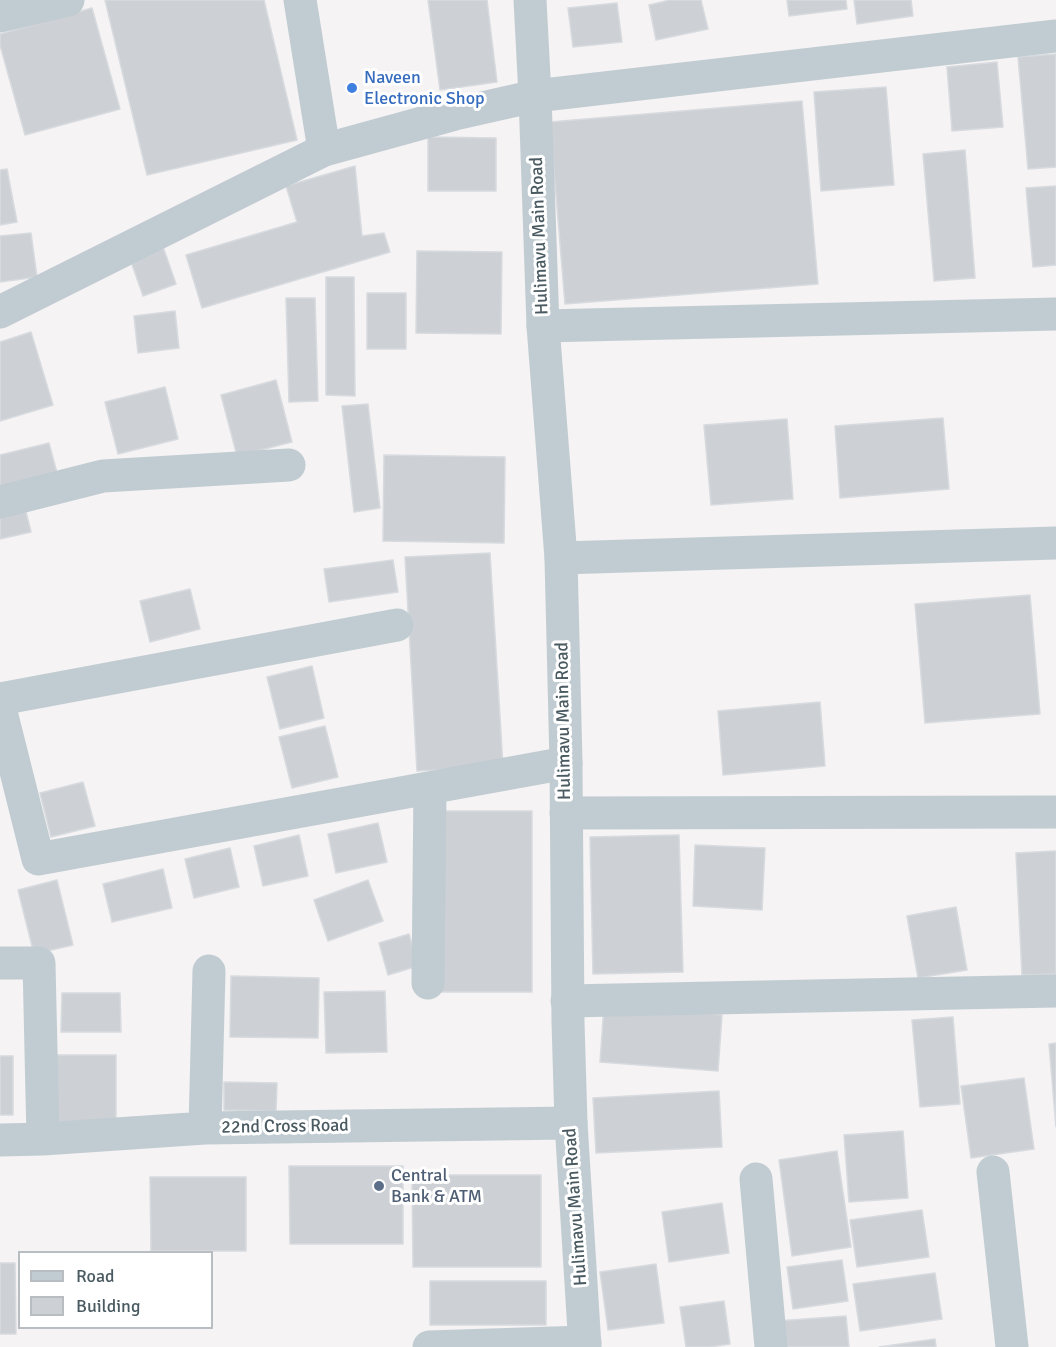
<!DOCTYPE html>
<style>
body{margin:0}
#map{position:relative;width:1056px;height:1347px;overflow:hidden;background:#f5f3f3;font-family:Signika,sans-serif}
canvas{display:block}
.legend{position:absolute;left:18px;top:1251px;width:195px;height:78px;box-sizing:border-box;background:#fff;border:2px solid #b7bdc0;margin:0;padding:8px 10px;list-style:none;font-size:18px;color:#4a5a61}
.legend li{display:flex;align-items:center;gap:12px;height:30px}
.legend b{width:30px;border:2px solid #b7bdc0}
</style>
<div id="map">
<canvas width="1056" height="1347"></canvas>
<ul class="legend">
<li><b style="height:8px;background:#c1ccd2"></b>Road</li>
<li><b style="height:16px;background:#cdd1d5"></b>Building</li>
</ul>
</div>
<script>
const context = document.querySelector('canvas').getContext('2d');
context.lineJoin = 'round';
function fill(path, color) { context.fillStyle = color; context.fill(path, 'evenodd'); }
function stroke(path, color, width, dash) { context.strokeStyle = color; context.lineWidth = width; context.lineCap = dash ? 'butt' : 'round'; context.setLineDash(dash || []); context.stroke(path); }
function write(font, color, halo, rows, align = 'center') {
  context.font = font + ' Signika,sans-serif'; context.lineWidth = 6; context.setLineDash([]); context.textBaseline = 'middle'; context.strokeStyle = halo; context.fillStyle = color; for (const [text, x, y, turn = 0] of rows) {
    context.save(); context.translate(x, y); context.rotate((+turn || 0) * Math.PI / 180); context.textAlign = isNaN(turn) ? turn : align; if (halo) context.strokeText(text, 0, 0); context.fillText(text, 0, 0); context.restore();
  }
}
const building = new Path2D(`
 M105 0H264L297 140 147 175Z
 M428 0H487L497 82 440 90Z
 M670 0H701L708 29 656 40 649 5Z
 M787 0H846L847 9 789 16Z
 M854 0H911L913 16 857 24Z
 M617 3 622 42 573 47 568 8Z
 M92 8 120 109 25 135 0 45V34Z
 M1056 54V167L1028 169 1018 57Z
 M997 62 1003 127 952 131 947 67Z
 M886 87 894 185 821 191 814 92Z
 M802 101 818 284 565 304 550 122Z
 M428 137 496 138V191H428Z
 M965 150 975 278 934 281 923 154Z
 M355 166 362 236 384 233 390 252 202 308 186 255 297 222 286 186Z
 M7 169 17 222 0 225V170Z
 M1056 186V265L1033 267 1026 188Z
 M31 233 37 277 0 282V236Z
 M161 241 176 284 143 296 128 253Z
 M417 251 502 252 501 334 416 333Z
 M326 277H354L355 396 326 395Z
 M367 293H406V349H367Z
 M286 298H315L318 401 289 402Z
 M175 311 179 348 138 353 134 316Z
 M31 332 53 405 0 421V342Z
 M276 380 292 442 237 456 221 395Z
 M165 387 178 439 118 454 105 402Z
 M368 404 380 508 354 512 342 406Z
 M943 418 949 489 840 498 835 426Z
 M787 419 793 499 711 505 704 425Z
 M49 443 60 484 0 500V455Z
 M384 455 505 457 504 543 383 541Z
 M25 508 31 532 0 539V514Z
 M490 553 503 766 417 771 405 557Z
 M393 560 398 592 329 602 324 569Z
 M190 589 200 629 150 642 140 601Z
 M1030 595 1040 714 925 723 915 604Z
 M312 666 324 718 280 729 267 677Z
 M820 702 825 766 723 775 718 711Z
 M325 726 338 777 292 788 279 737Z
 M83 782 95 826 51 837 40 793Z
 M434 811H532V992H433Z
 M378 823 387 862 336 873 328 834Z
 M299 835 308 876 263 886 254 846Z
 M679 835 683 972 593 974 590 837Z
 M695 845 765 848 762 910 693 906Z
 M230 848 239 887 194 898 185 859Z
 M1056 851V974L1022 975 1016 853Z
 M163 869 172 908 112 922 103 884Z
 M57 880 73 945 34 954 18 890Z
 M368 880 383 921 328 941 314 900Z
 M956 907 967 970 918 978 907 916Z
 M409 934 418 966 388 975 379 943Z
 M231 976 319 978 318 1038 230 1037Z
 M385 991 387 1052 326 1053 324 992Z
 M62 993H120L121 1032H61Z
 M604 1006 722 1015 718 1071 600 1062Z
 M953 1017 960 1104 920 1107 912 1020Z
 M1056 1043V1127L1049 1044Z
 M52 1055H116V1124H52Z
 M0 1056H13V1115H0Z
 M1024 1078 1034 1149 971 1158 961 1086Z
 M224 1082 277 1083 276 1111 224 1110Z
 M719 1091 722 1147 596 1153 593 1098Z
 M903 1131 908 1198 849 1202 844 1135Z
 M837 1151 851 1247 792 1256 779 1160Z
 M289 1166H403V1244H290Z
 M412 1175H541V1267H413Z
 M150 1177H246V1251H151Z
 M722 1203 729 1253 669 1262 662 1212Z
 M922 1210 929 1257 857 1267 850 1220Z
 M842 1260 848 1301 793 1309 787 1267Z
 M0 1263H15L16 1334H0Z
 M656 1264 664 1323 608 1330 600 1272Z
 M935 1273 942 1319 860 1331 853 1284Z
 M430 1281H546V1325H430Z
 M724 1301 730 1344 710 1347H686L680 1307Z
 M846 1316 849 1347H779L777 1321Z
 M935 1339 936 1347H879Z`);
const minor = new Path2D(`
 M300 0 324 150
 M0 16 68 0
 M535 96 1056 36
 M543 326 1056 314
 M0 502 103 476 289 465
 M561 558 1056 543
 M0 699 397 625
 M0 708 38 859 566 763
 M566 813 1056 812
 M0 963H39L43 1139
 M428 983 430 788
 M567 1001 1056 991
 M205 1128 209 971
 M0 1140 43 1139 205 1128 571 1123
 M993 1172 1012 1347
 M756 1179 771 1347
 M429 1347 585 1342`);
const tertiary = new Path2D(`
 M530 0 535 96 543 326 561 558 566 763 568 1022 571 1123 585 1347
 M0 312 324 150 455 114 535 96`);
const markers = [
 [352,88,6,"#3f7fe0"],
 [379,1186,6,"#5c6f8a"]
];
const shopNames = [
 ["Naveen",364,78],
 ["Electronic Shop",364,99]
];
const streetNames = [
 ["Hulimavu Main Road",540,236,-92],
 ["Hulimavu Main Road",564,721,-91],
 ["22nd Cross Road",285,1127,-1],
 ["Hulimavu Main Road",576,1207,-94]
];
const serviceNames = [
 ["Central",391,1176],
 ["Bank & ATM",391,1197]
];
fill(building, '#cdd1d5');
stroke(building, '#d7dade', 1.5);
stroke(minor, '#c1ccd2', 33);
stroke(tertiary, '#c1ccd2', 33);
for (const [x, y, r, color] of markers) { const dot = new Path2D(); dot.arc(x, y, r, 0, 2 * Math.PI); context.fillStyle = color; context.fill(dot); stroke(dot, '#fff', 2); }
write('18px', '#366cbe', '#fff', shopNames, 'left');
write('18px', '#4a5a61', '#fff', streetNames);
write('18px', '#4e5e75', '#fff', serviceNames, 'left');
</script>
